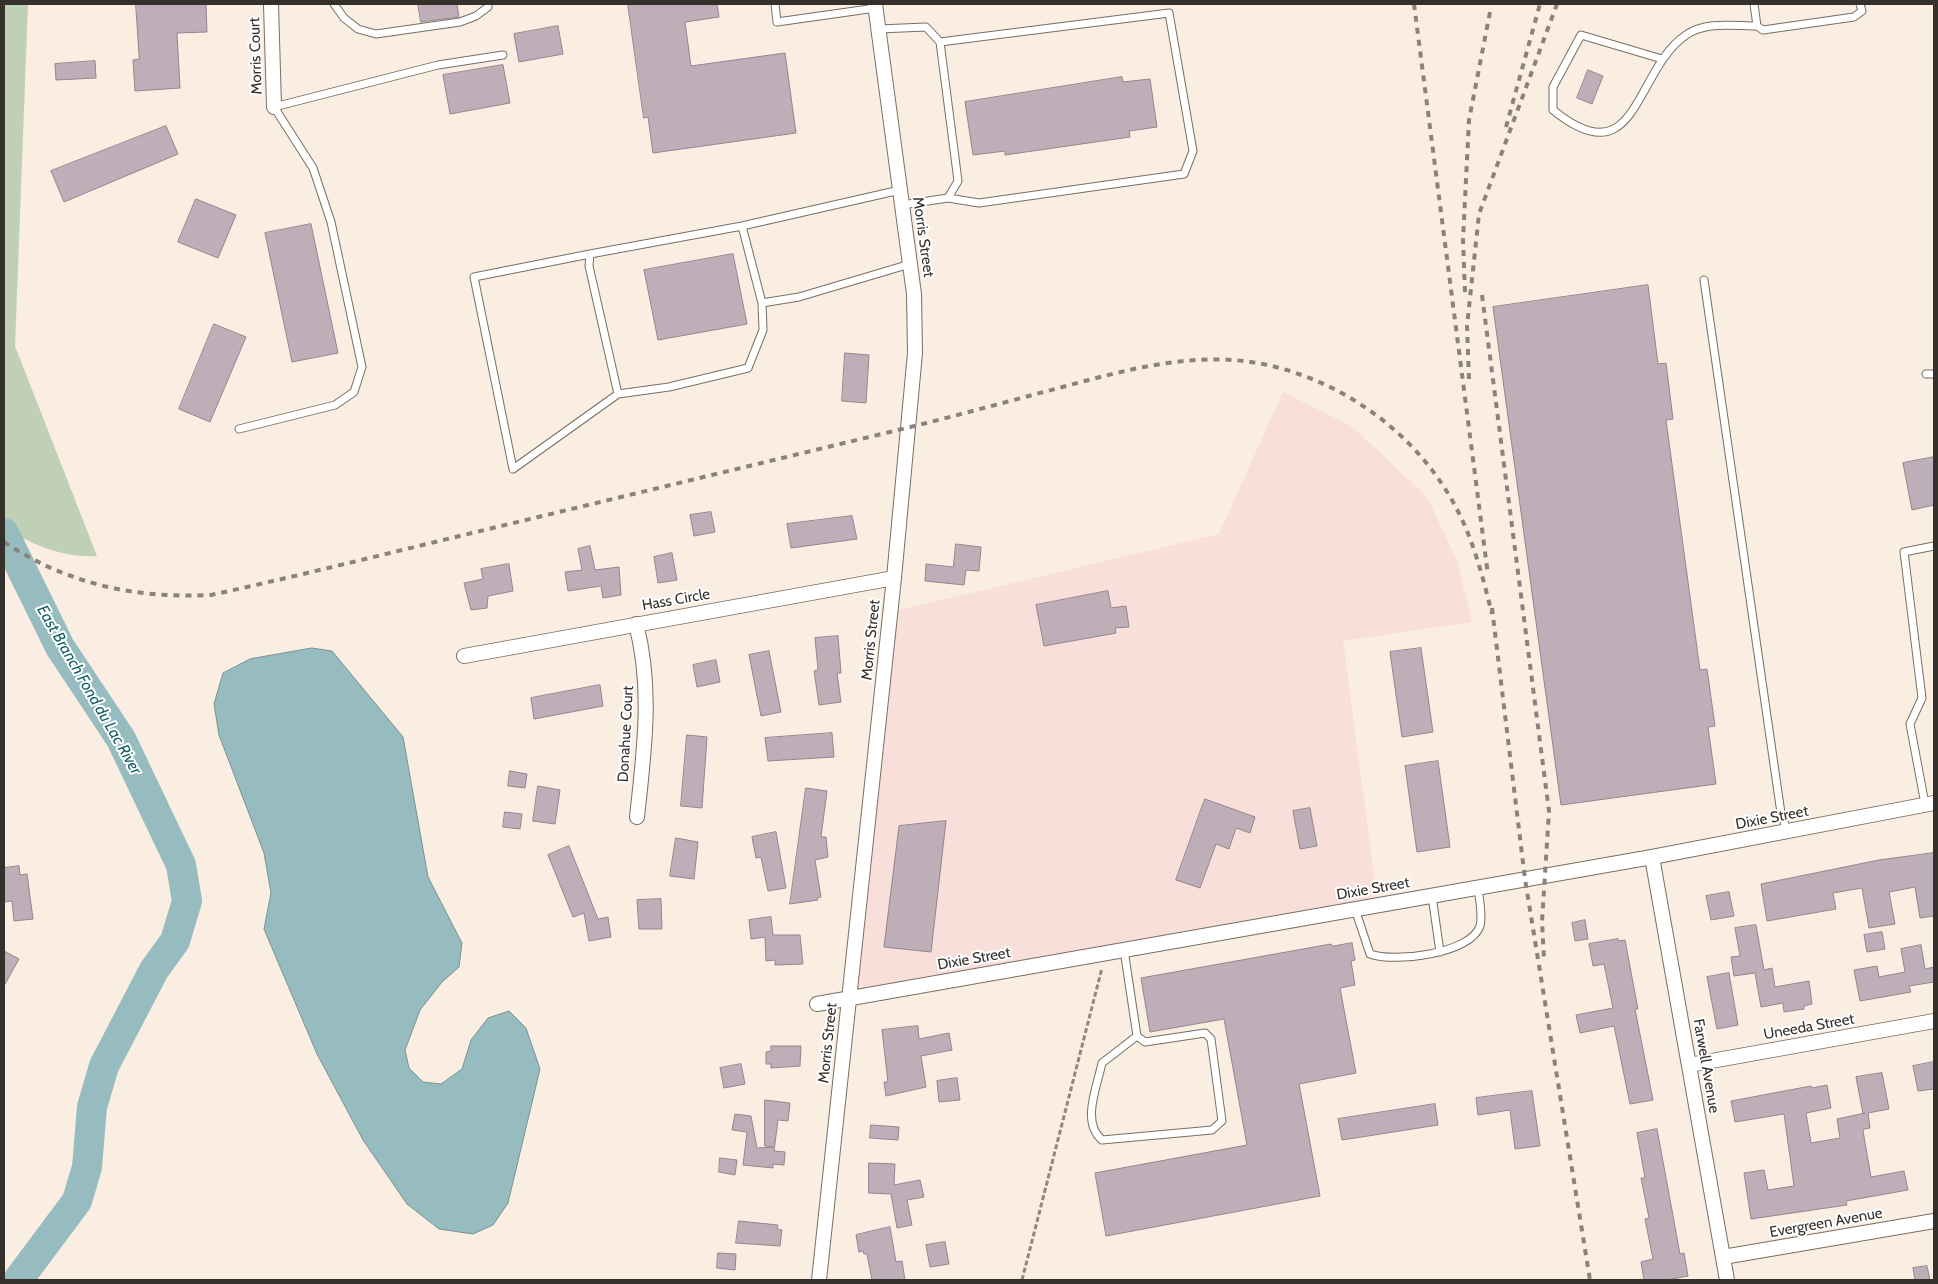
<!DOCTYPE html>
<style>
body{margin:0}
#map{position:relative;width:1938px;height:1284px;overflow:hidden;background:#faede1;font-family:Cabin,sans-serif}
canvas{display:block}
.frame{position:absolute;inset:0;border:5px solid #35302c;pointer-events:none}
</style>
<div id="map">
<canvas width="1938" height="1284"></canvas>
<div class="frame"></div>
</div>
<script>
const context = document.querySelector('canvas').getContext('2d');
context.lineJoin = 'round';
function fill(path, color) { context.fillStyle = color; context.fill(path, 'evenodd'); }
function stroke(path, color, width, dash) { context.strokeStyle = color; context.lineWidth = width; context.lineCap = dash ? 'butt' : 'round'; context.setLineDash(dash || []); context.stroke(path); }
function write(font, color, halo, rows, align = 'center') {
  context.font = font + ' Cabin,sans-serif'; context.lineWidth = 4; context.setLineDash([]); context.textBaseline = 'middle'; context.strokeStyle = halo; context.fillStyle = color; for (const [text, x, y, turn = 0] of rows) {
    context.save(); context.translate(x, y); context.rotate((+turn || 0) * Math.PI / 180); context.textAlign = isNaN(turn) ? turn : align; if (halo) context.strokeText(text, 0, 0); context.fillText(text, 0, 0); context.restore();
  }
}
const commercial = new Path2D(`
 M1283 392 1353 427 1427 497 1456 558 1472 622 1343 641 1378 905 849 997 891 612 1219 534Z`);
const green = new Path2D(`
 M4 4H28L15 346 97 556C63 558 32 545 4 527Z`);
const water = new Path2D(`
 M312 648 332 651 403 737 428 877 462 943 459 967 442 982 420 1010 405 1050 409 1068 423 1082 441 1084 462 1069 471 1040 488 1018 509 1011 526 1028 540 1069 508 1203 493 1225 473 1234 439 1229 407 1204 363 1140 317 1054 264 929 271 893 264 853 219 735 214 704 223 673 250 659Z`);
const river = new Path2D(`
 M4 533 60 647 121 739 181 865 187 901 175 941 154 970 104 1066 92 1107 87 1167 77 1201 18 1280`);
const building = new Path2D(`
 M136 4H206L207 32 177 33 180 88 135 91 133 60 139 59Z
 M418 4H457L459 17 421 22Z
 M628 4H717L719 17 685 22 691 66 785 53 796 133 653 153 648 117 644 118Z
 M558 26 563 54 519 62 514 34Z
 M95 61 96 78 56 80 55 64Z
 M503 65 510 103 450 114 443 75Z
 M1588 70 1603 76 1592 104 1577 98Z
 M1122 77 1123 82 1150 79 1157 127 1129 131 1130 137 1005 155V151L973 155 965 102Z
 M166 126 178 154 64 202 51 171Z
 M196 199 236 215 218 258 178 242Z
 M311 224 338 353 292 362 265 233Z
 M733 254 747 324 658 340 644 270Z
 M1648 285 1658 364 1666 363 1673 419 1666 420 1700 670 1707 669 1715 726 1708 727 1716 784 1561 805 1493 307Z
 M214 324 246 337 210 422 179 409Z
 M845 353 869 355 866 403 842 401Z
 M1934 457V505L1912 510 1903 463Z
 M711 512 715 532 694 536 690 515Z
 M852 516 857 539 791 548 787 524Z
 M956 544 981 547 979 571 966 570 964 585 925 581 926 564 953 567Z
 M590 546 595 570 619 567 621 595 603 598 601 586 568 591 565 572 582 570 578 549Z
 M672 553 677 580 658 583 654 557Z
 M509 564 513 591 488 596 487 608 471 610 464 583 483 579 481 569Z
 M1108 591 1111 608 1126 606 1129 627 1115 628 1116 633 1044 646 1036 605Z
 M838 636 841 673H837L841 702 819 705 814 671 818 670 815 638Z
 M1421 648 1433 732 1402 737 1390 652Z
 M769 651 781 712 761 716 749 655Z
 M716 660 720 682 697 687 693 665Z
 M600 685 603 706 534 719 531 698Z
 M832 733 834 757 768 761 765 738Z
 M687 735 707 737 702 808 681 806Z
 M1438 761 1450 847 1417 852 1405 766Z
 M510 771 527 774 525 788 508 786Z
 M538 786 560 790 555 824 533 821Z
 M806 788 827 791 821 837H826L828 857 815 860 821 897 817 898 818 900 790 904Z
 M1205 799 1255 817 1250 833 1236 828 1229 849 1216 844 1200 888 1176 880Z
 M1310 808 1317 846 1300 849 1293 811Z
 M505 812 522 814 520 829 503 827Z
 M946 821 931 952 884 947 899 826Z
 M776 832 786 888 768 891 761 857 756 858 752 837Z
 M676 838 698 842 694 879 670 876Z
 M569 846 598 919 608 917 611 937 589 941 584 913 573 917 548 855Z
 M1934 853V916L1920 918 1915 887 1889 892 1895 924 1869 928 1862 888 1833 893 1836 909 1767 921 1761 884 1879 860Z
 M19 866 20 875 27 874 33 919 14 921 12 901 4 902V868Z
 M1729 892 1734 916 1711 920 1706 896Z
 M661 899 662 929H639L637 900Z
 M771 917 773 935H800L803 964 775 965V960L766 961 765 937 751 939 749 920Z
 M1585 920 1588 939 1575 941 1572 923Z
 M1756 925 1764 970 1772 968 1775 987 1809 981 1812 1004 1804 1006V1009L1784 1012 1783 1003 1761 1007 1755 973 1734 976 1731 957 1740 956 1735 928Z
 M1882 932 1885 949 1867 952 1864 935Z
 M1618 939V941L1625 940 1638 1009H1635L1653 1100 1630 1104 1614 1026 1580 1033 1576 1015 1613 1008 1604 964 1593 966 1589 944Z
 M1352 943 1355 960 1351 961 1355 985 1340 988 1356 1073 1299 1084 1320 1196 1106 1236 1095 1173 1247 1145 1224 1019 1150 1032 1141 978 1331 944 1332 946Z
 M1921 945 1925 969 1934 967V982L1909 986 1911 992 1860 1001 1854 970 1877 966 1879 977 1905 972 1901 949Z
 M4 951 19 959 4 986Z
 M1729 973 1738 1025 1717 1029 1707 977Z
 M918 1026 919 1039 949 1033 952 1050 921 1056 926 1087 886 1096 884 1082H888L882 1030Z
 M771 1046H801L800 1066 771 1068V1064H766V1052L771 1051Z
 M1934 1062V1089L1918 1091 1913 1066Z
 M741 1064 745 1084 724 1088 720 1068Z
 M1882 1073 1889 1109 1868 1113 1870 1128 1864 1129 1863 1131 1871 1177 1904 1171 1908 1190 1846 1201 1847 1205 1751 1219 1744 1173 1764 1170 1768 1190 1794 1186 1784 1114 1735 1122 1731 1101 1811 1086 1812 1088 1827 1085 1831 1108 1806 1113 1811 1143 1840 1138 1837 1119 1865 1113 1863 1114 1856 1077Z
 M957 1078 960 1100 939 1102 937 1081Z
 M1532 1091 1540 1146 1515 1149 1510 1110 1478 1115 1476 1098Z
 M765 1100 790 1103 788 1121 778 1120 774 1151 785 1152 784 1165 773 1164V1168L743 1165 747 1132 732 1130 735 1114 751 1116 757 1148 773 1147 765 1146Z
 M1435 1104 1438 1125 1342 1140 1338 1119Z
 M871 1125 899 1127 898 1140 870 1138Z
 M1657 1129 1680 1254 1684 1253 1688 1276 1667 1280H1644L1641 1262 1653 1259 1645 1219 1649 1218 1641 1178H1645L1637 1133Z
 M720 1158 737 1160 735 1175 719 1172Z
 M869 1163 895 1164 894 1185 920 1180 924 1197 907 1200 912 1225 897 1228 891 1194 869 1193Z
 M739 1221 778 1225 777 1229 782 1230 780 1246 736 1243Z
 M890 1227 896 1262 902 1261 905 1280H872L867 1254H864L863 1251 859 1252 856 1235Z
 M945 1242 949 1264 930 1267 926 1245Z
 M718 1253 736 1254 735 1270 717 1268Z
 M1927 1266 1930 1280H1915L1913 1268Z`);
const path = new Path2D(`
 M1022 1280 1102 968`);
const lane = new Path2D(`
 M334 4 344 18 358 29 376 34 460 22 476 16 488 7V4
 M775 4 777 22 876 8
 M1754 4 1757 26 1763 30 1854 17 1862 11 1860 4
 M879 29 926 27 940 42 958 181 948 198 902 205
 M940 42 1169 13 1193 151 1184 174 979 203 948 198
 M1662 59 1581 35 1553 87V110C1638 179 1634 70 1686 35 1706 21 1734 26 1757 26
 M900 190 742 226 762 303 799 297 910 264
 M742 226 590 254 589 266 618 394 669 387 748 368 763 330 762 303
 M590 254 474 277 513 469 618 394
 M1704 280 1781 813 1787 831
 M1926 374H1934
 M239 429 335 405 354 392 362 367 331 222 313 168 274 107 438 65 503 55
 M1925 804 1910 724 1922 698 1904 552 1934 546
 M1432 896 1440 952
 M1355 909 1370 954C1393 963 1471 954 1480 926 1483 916 1479 898 1478 887
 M1124 950 1137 1036 1145 1042 1205 1033 1211 1039 1222 1121 1212 1130 1102 1140C1081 1122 1097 1087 1102 1063L1137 1036`);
const street = new Path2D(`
 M271 4 274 107
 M636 624C653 688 644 752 637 817
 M464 656 894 578
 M1652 857 1727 1280
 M817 1004 1652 857 1934 803
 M1689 1065 1934 1021
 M1723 1257 1934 1221
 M819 1280 894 578 915 353 914 294 875 4`);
const rail = new Path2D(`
 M1414 4 1488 575
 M1506 127 1540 4
 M1465 292 1463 240 1469 120 1491 7
 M1482 295 1549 811 1542 922 1544 959
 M1469 379 1467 326 1479 214 1557 4
 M4 542C67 584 136 599 211 595 298 576 385 554 472 533 613 499 753 465 894 431 948 418 1002 403 1055 389 1130 369 1206 346 1283 369 1364 392 1435 452 1467 531 1478 558 1485 586 1492 614
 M1492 608 1525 879 1590 1280`);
const streetNames = [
 ["Morris Court",256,56,-92],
 ["Morris Street",923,237,82],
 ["Hass Circle",676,600,-10],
 ["Morris Street",871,640,-84],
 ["Donahue Court",626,734,-87],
 ["Dixie Street",1772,818,-11],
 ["Dixie Street",1373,889,-10],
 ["Dixie Street",974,959,-10],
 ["Uneeda Street",1809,1027,-10],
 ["Morris Street",828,1043,-84],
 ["Farwell Avenue",1706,1066,80],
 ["Evergreen Avenue",1826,1223,-10]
];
const waterNames = [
 ["East Branch Fond du Lac River",89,690,60]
];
fill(commercial, '#f9dfd9');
fill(green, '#bfd0b5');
fill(water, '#96bcbf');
stroke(water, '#799293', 1);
stroke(river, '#96bcbf', 30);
fill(building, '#bdaeb7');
stroke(building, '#94858e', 1);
stroke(lane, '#796e63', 9);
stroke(street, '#796e63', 16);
stroke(path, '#908780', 3, [5, 2.5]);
stroke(lane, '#fff', 7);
stroke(street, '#fff', 14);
stroke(rail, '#8b827b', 4, [6, 6]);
write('15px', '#35302c', '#fff', streetNames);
write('italic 16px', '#136268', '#fff', waterNames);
</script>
